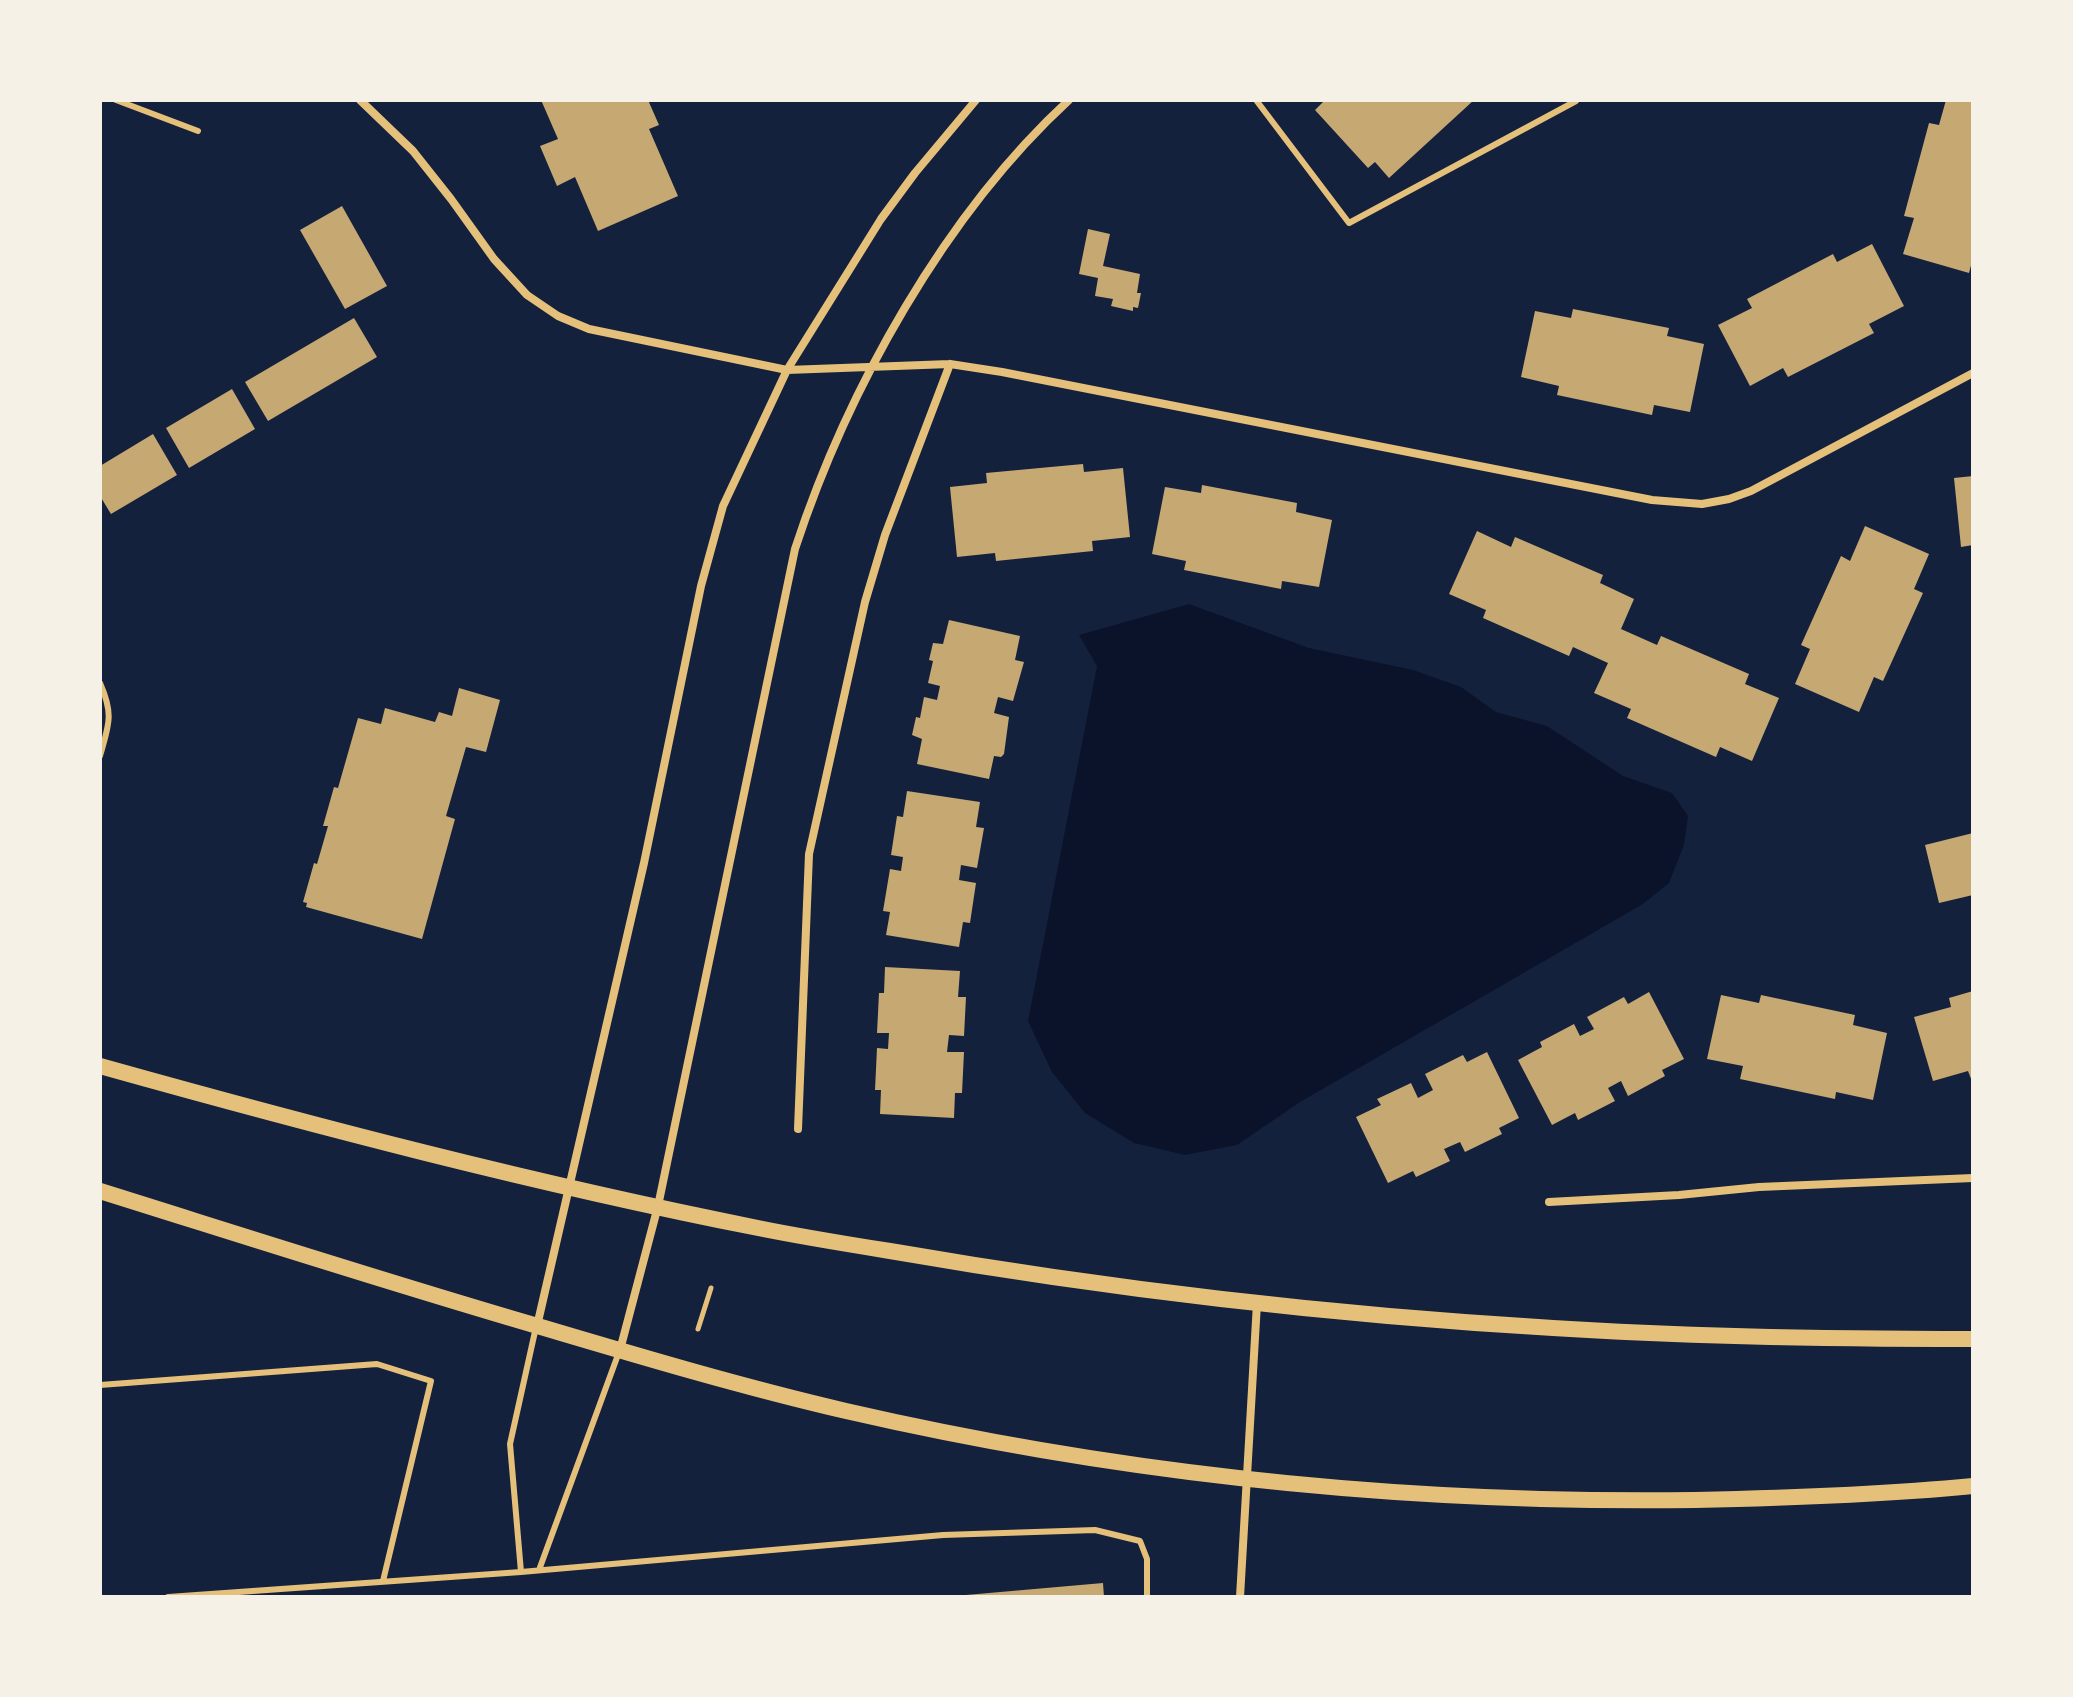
<!DOCTYPE html>
<style>
body{margin:0}
#map{position:relative;width:2073px;height:1697px;overflow:hidden;background:#14213d;font-family:"PT Sans Narrow",sans-serif}
canvas{display:block}
.frame{position:absolute;inset:0;border:102px solid #f6f1e7;pointer-events:none}
</style>
<div id="map">
<canvas width="2073" height="1697"></canvas>
<div class="frame"></div>
</div>
<script>
const context = document.querySelector('canvas').getContext('2d');
context.lineJoin = 'round';
function fill(path, color) { context.fillStyle = color; context.fill(path, 'evenodd'); }
function stroke(path, color, width, dash) { context.strokeStyle = color; context.lineWidth = width; context.lineCap = dash ? 'butt' : 'round'; context.setLineDash(dash || []); context.stroke(path); }
const water = new Path2D(`
 M1189 604 1309 648 1413 670 1461 687 1496 712 1547 726 1623 776 1672 793 1688 816 1684 845 1669 883 1643 904 1300 1102 1237 1145 1185 1155 1134 1143 1085 1113 1052 1072 1028 1021 1097 666 1079 635Z`);
const building = new Path2D(`
 M541 100H648L659 125 649 129 678 196 598 231 575 177 557 186 540 146 558 139Z
 M1325 100H1474L1389 178 1375 162 1368 168 1315 110Z
 M1946 100H1973V258L1969 273 1903 254 1914 218 1904 216 1929 123 1939 125Z
 M342 206 387 286 345 309 300 230Z
 M1088 229 1110 234 1103 266 1140 274 1137 293H1141L1138 308 1133 307V311L1111 306 1113 299 1095 296 1098 278 1079 274Z
 M1872 244 1904 306 1869 324 1874 333 1788 377 1783 368 1750 386 1718 325 1752 308 1747 299 1833 254 1837 262Z
 M1573 309 1669 328 1667 336 1704 344 1690 412 1654 405 1652 415 1557 395 1559 386 1521 377 1535 311 1571 318Z
 M354 318 377 357 268 421 245 382Z
 M232 389 255 429 189 468 166 428Z
 M153 434 177 475 111 514 100 496V466Z
 M1083 464 1084 472 1123 468 1130 537 1092 541 1093 551 996 561 995 553 957 557 950 487 987 483 986 473Z
 M1973 476V545L1961 547 1954 478Z
 M1202 485 1297 503 1296 512 1332 520 1319 587 1282 581 1281 589 1184 570 1186 561 1152 554 1165 487 1201 493Z
 M1865 526 1929 554 1914 589 1923 593 1883 681 1874 677 1859 712 1795 684 1810 649 1801 645 1841 556 1850 561Z
 M1477 531 1511 547 1515 537 1603 575 1600 583 1634 599 1621 629 1657 645 1661 636 1749 674 1745 684 1779 698 1752 761 1720 747 1716 757 1627 718 1631 709 1594 693 1608 663 1573 647 1569 656 1483 618 1486 610 1449 594Z
 M949 620 1020 636 1015 660 1024 662 1013 701 998 697 994 713 1009 717 1004 754 1001 757 994 756 989 779 917 764 922 739 912 735 916 717 920 718 924 697 937 700 940 686 928 683 933 661 929 660 933 643 943 644Z
 M459 688 500 700 486 752 466 747 446 816 455 819 422 939 306 907 307 903 303 902 314 863 317 864 328 826H323L334 787 338 788 358 718 381 724 385 708 435 722 439 712 452 716Z
 M907 791 980 802 976 827 984 828 977 868 961 865 959 880 976 883 970 923 963 922 959 947 886 935 890 912 883 911 890 869 901 871 903 857 891 855 897 816 903 817Z
 M1973 833V895L1939 903 1925 845Z
 M885 967 960 971 958 997H966L964 1036 949 1035 947 1052H964L962 1093H955L954 1118 880 1114 881 1090H875L877 1048 888 1049 889 1033H877L879 993H884Z
 M1973 991V1084L1968 1071 1933 1081 1914 1017 1951 1007 1949 998Z
 M1649 992 1684 1059 1662 1070 1665 1076 1628 1096 1621 1081 1608 1088 1615 1101 1578 1120 1575 1113 1552 1125 1518 1060 1542 1047 1540 1042 1574 1024 1580 1036 1594 1029 1587 1017 1624 997 1628 1004Z
 M1721 995 1759 1003 1761 995 1855 1015 1853 1025 1887 1033 1873 1100 1836 1092 1835 1099 1740 1079 1743 1066 1707 1059Z
 M1487 1052 1519 1118 1499 1128 1502 1134 1465 1152 1460 1142 1444 1149 1450 1161 1416 1177 1413 1171 1388 1183 1356 1117 1381 1105 1377 1099 1411 1083 1418 1098 1433 1090 1425 1074 1463 1055 1467 1062Z
 M1103 1583 1104 1597H966V1595Z`);
const path = new Path2D(`
 M698 1329 711 1288`);
const service = new Path2D(`
 M116 100 198 131
 M1256 100 1349 223 1576 101
 M100 683C114 715 109 724 100 756
 M100 1385 377 1364 431 1381 383 1581
 M539 1570 619 1352
 M521 1572 510 1444 536 1327
 M168 1597 521 1572 943 1535 1095 1530 1140 1541 1147 1559V1597`);
const minor = new Path2D(`
 M360 100 413 151 451 199 494 259 527 295 558 316 589 329 787 370 950 364 1002 372 1652 500 1702 504 1729 499 1751 491 1973 373
 M798 1129 809 854 865 602 885 535 950 364
 M1549 1202 1679 1195 1759 1187 1973 1178
 M537 1326 644 863 701 586 723 506 787 370 881 219 915 173 976 100
 M620 1350 658 1206 795 549C847 390 945 214 1069 100
 M1240 1597 1257 1303`);
const secondary = new Path2D(`
 M100 1066C318 1127 536 1184 758 1228 802 1237 846 1244 890 1251 1109 1289 1331 1315 1553 1328 1693 1337 1833 1339 1973 1339
 M100 1191C247 1237 393 1284 541 1327 642 1357 743 1387 846 1411 1124 1475 1410 1504 1695 1500 1788 1498 1880 1495 1973 1486`);
fill(water, '#0b132b');
fill(building, '#c6a872');
stroke(path, '#e5c07b', 5);
stroke(service, '#e5c07b', 6);
stroke(minor, '#e5c07b', 8);
stroke(secondary, '#e5c07b', 16);
</script>
